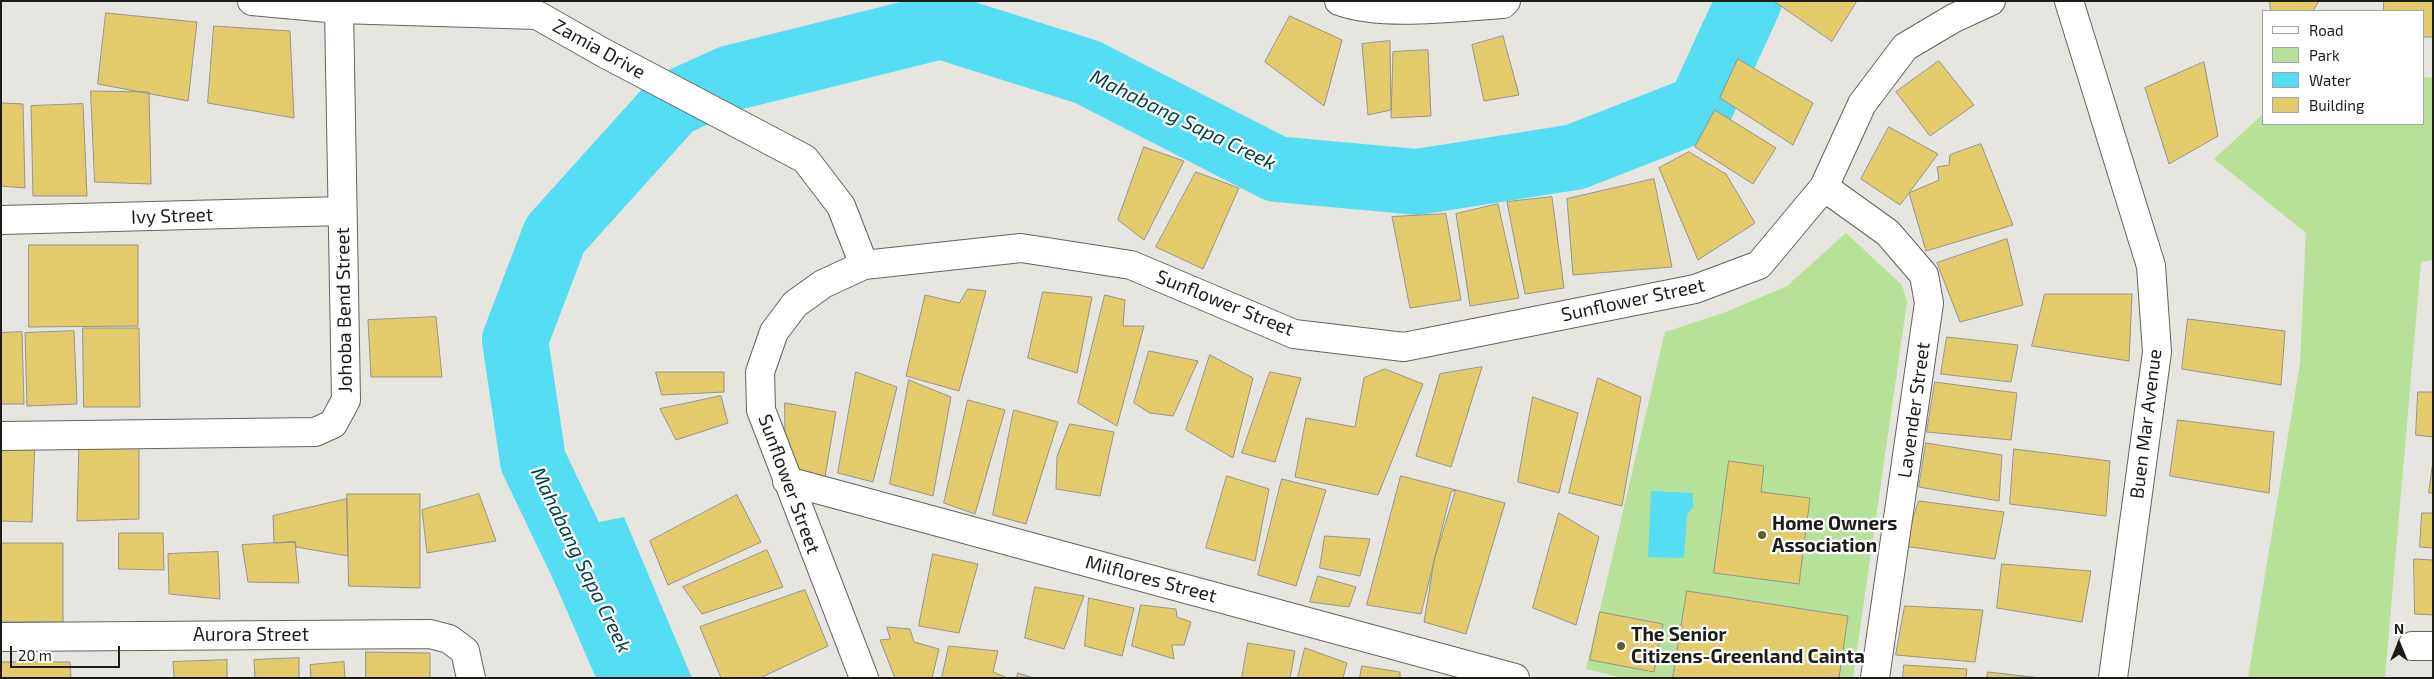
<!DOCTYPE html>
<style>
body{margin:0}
#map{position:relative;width:2434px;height:679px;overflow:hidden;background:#e7e5df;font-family:"Exo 2",sans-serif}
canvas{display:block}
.frame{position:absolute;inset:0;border:2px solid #1c1c19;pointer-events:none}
.legend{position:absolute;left:2262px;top:10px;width:162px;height:115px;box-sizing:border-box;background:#fff;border:1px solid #a4a4a3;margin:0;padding:6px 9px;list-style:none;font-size:15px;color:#1c1c19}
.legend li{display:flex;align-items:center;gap:10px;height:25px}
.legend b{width:25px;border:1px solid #a4a4a3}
.north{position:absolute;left:2374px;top:619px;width:50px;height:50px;-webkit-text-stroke:4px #fff;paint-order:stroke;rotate:0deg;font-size:14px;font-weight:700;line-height:20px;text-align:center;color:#1c1c19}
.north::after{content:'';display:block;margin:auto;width:18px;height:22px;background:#1c1c19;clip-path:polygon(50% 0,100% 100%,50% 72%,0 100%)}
.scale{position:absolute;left:10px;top:646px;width:110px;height:22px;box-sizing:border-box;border:2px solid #1c1c19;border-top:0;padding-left:6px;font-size:15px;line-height:18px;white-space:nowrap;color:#1c1c19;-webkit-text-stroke:4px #fff;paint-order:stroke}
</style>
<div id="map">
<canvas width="2434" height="679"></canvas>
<div class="frame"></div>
<ul class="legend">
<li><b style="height:6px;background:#fff"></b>Road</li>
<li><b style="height:14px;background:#b7e198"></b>Park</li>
<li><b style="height:14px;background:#55def3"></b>Water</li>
<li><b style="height:14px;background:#e3ca6a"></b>Building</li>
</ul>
<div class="north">N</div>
<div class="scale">20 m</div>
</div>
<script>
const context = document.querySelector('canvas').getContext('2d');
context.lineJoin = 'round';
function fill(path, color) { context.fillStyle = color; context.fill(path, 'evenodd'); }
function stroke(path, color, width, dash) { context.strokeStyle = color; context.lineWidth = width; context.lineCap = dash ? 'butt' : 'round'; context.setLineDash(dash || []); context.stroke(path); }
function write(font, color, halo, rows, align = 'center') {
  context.font = font + ' "Exo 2",sans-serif'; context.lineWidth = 4.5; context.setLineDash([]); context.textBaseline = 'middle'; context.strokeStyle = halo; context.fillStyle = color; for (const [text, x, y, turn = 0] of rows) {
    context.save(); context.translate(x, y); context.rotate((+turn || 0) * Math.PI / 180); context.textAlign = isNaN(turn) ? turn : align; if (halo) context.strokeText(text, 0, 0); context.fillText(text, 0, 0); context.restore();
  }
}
const green = new Path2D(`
 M2423 77 2433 78V260L2421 262 2385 678H2248L2300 363 2306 233 2214 159 2263 114V124H2423Z
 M1846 233 1902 285 1907 302 1853 678H1623L1586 669 1665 332 1726 312 1787 286Z`);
const water = new Path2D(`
 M1651 491 1693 493V507L1687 515 1684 558 1648 557Z
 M624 517 692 678H596L534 535Z`);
const river = new Path2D(`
 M637 678 533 461 515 340 555 235 673 104 731 78 941 26 1087 72 1276 169 1417 182 1575 157 1700 108 1749 1`);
const building = new Path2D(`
 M1774 1H1857L1832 41Z
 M2270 1H2319L2313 11H2271Z
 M2384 1H2433V37H2423V11H2384Z
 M106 13 197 22 188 101 98 84Z
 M1290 16 1342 40 1324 106 1265 62Z
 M214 26 290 31 294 118 208 103Z
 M1503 36 1519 95 1484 101 1472 45Z
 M1390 41 1391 110 1368 115 1362 44Z
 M1428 50 1431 116 1391 118 1393 52Z
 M1738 59 1813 103 1793 145 1720 98Z
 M1939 61 1974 105 1930 136 1896 92Z
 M2204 62 2218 136 2169 164 2145 88Z
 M91 91 149 92 151 184 95 182Z
 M1 103 23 104 25 188 1 186Z
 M83 104 87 196H33L31 106Z
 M1715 110 1776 148 1753 184 1695 147Z
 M1889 127 1938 154 1900 205 1861 179Z
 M1981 144 2013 225 1926 251 1909 193 1939 180 1937 167 1949 165 1950 155Z
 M1144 147 1184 161 1144 240 1118 220Z
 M1689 152 1726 174 1755 223 1698 260 1659 168Z
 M1196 172 1239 188 1203 269 1156 247Z
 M1654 179 1672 267 1573 275 1567 199Z
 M1552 197 1564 288 1525 294 1507 202Z
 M1498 204 1519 298 1470 306 1456 214Z
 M1446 214 1461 300 1410 308 1392 217Z
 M2007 239 2023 305 1960 322 1937 263Z
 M29 245H138V326L29 327Z
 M968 289 986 291 959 391 906 376 925 295 959 303Z
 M1043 292 1092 297 1077 373 1028 358Z
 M2045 294H2132L2129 361 2032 346Z
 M1105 295 1125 300 1123 326H1144L1117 426 1078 403Z
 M436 317 442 377H371L368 320Z
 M2188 319 2285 331 2281 385 2182 369Z
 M83 328H139L140 407H84Z
 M74 331 77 404 27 406 25 333Z
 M22 332 24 404H1V333Z
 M1947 337 2018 345 2011 382 1941 374Z
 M1149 351 1198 361 1173 416 1150 413 1134 403Z
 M1210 355 1253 378 1233 458 1186 430Z
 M1482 367 1451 467 1416 456 1440 374Z
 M1385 369 1423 384 1378 495 1295 477 1306 418 1355 427 1364 378Z
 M656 372H724V392L662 395Z
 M856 372 897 387 873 482 838 473Z
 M1270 372 1301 378 1275 462 1242 453Z
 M1598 378 1641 397 1622 506 1569 493Z
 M909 380 951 397 933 496 890 484Z
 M1935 382 2017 393 2011 440 1927 432Z
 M2418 392H2433V437L2416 435Z
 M721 396 728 423 676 440 660 409Z
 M1533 397 1578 413 1559 493 1518 482Z
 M968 400 1005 410 975 514 944 503Z
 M785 403 836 412 824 482 793 467 785 436Z
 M1014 410 1058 422 1026 524 993 515Z
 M2178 420 2274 432 2269 493 2170 476Z
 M1070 424 1114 432 1100 496 1056 489 1057 457Z
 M1 438 35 439 32 522 1 521Z
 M139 439V519L77 521 79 441Z
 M1926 443 2002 455 1999 501 1919 487Z
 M2014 449 2110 461 2106 516 2010 504Z
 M1729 461 1764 466 1761 492 1810 498 1799 584 1714 573Z
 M2433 461V493H2429Z
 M1227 476 1269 489 1255 561 1206 548Z
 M1401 476 1456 490 1451 492 1421 614 1367 605Z
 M1282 479 1326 490 1296 586 1258 575Z
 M1456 490 1505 503 1466 634 1424 622 1434 561Z
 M347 494H420V588L349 586Z
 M479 494 496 541 427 553 422 510Z
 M737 495 761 542 668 585 650 541Z
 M347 499 348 556 296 547 295 542 274 543 273 516Z
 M1919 501 2004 512 1995 559 1904 546Z
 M1559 513 1599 537 1576 625 1533 608Z
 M2422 513H2433V548L2420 547Z
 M119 533H163L164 570 119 569Z
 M1325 536 1370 539 1360 576 1320 568Z
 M295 542 299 583 248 582 242 545Z
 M1 543H63V622H1Z
 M767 550 783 587 702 614 683 587Z
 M218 552 220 599 169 594 168 554Z
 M933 554 978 564 959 633 919 626Z
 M2414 559 2433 560V615L2415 614Z
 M2002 564 2091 571 2082 622 1997 608Z
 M1318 576 1356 587 1349 607 1310 602Z
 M1035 587 1084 596 1064 649 1025 638Z
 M805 590 828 646 760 678H721L700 627Z
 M1687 591 1848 616 1839 678H1673Z
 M1089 598 1134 608 1122 656 1085 646Z
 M1141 605 1176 609 1177 617 1191 622 1184 645H1172L1174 659 1132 646Z
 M1905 606 1983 610 1975 662 1896 655Z
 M1600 612 1663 624 1654 672 1590 660Z
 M887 627 910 629 914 642 939 649 932 678H895L880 640 890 639Z
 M1248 643 1295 651 1290 678H1242Z
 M949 646 998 651 993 672 1008 678H942Z
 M1305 648 1347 663 1343 678H1298Z
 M366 652 430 653V678H366Z
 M299 658V678H255L254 660Z
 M227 660V678H174L173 662Z
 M1 662H70L71 678H1Z
 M344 662 345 678H311L310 665Z
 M1904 665 1967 669 1966 678H1903Z
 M1362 666 1400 672V678H1360Z
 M1988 672 2041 678H1987Z
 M1018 673 1034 678H1017Z`);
const street = new Path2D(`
 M252 1 339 9 537 15 602 52 805 159 841 206 864 265
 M1339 1C1381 17 1457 7 1503 4L1506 1
 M1824 187 1888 233 1924 275 1929 303 1875 678
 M1 220 342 211
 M1 436 315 432 333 424 346 400 339 9
 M787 481 1515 678
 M1 637 430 634 449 639 465 651 471 678
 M2412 646H2433
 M864 678 761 410 760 372 774 332 795 304 823 284 864 265 1021 248 1131 265 1294 334 1404 347 1695 289 1759 265 1824 187 1862 104 1905 47 1954 18 1991 1`);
const secondary = new Path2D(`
 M2069 1 2151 266 2157 352 2113 678`);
const markers = [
 [1762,535,5,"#655b27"],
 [1621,646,5,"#655b27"]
];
const streetNames = [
 ["Zamia Drive",599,49,29],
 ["Ivy Street",172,216,-2],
 ["Sunflower Street",1633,300,-12],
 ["Sunflower Street",1225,303,22],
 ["Johoba Bend Street",344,310,-91],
 ["Lavender Street",1914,410,-82],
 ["Buen Mar Avenue",2146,424,-83],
 ["Sunflower Street",789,484,70],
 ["Milflores Street",1151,579,15],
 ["Aurora Street",251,635]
];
const poiNames = [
 ["Home Owners",1772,524],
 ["Association",1772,546],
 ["The Senior",1631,635],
 ["Citizens-Greenland Cainta",1631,657]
];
const waterNames = [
 ["Mahabang Sapa Creek",1183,120,26],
 ["Mahabang Sapa Creek",581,560,64]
];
fill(green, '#b7e198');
fill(water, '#55def3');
stroke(river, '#55def3', 66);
fill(building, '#e3ca6a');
stroke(building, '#95938d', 1);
stroke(street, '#64635d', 30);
stroke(secondary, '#64635d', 30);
stroke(street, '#fff', 28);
stroke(secondary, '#fff', 28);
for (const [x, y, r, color] of markers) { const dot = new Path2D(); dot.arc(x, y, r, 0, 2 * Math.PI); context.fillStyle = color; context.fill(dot); stroke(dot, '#fff', 2); }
write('19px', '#1c1c19', '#fff', streetNames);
write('bold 19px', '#1c1c19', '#fff', poiNames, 'left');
write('italic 20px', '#004049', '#fff', waterNames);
</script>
